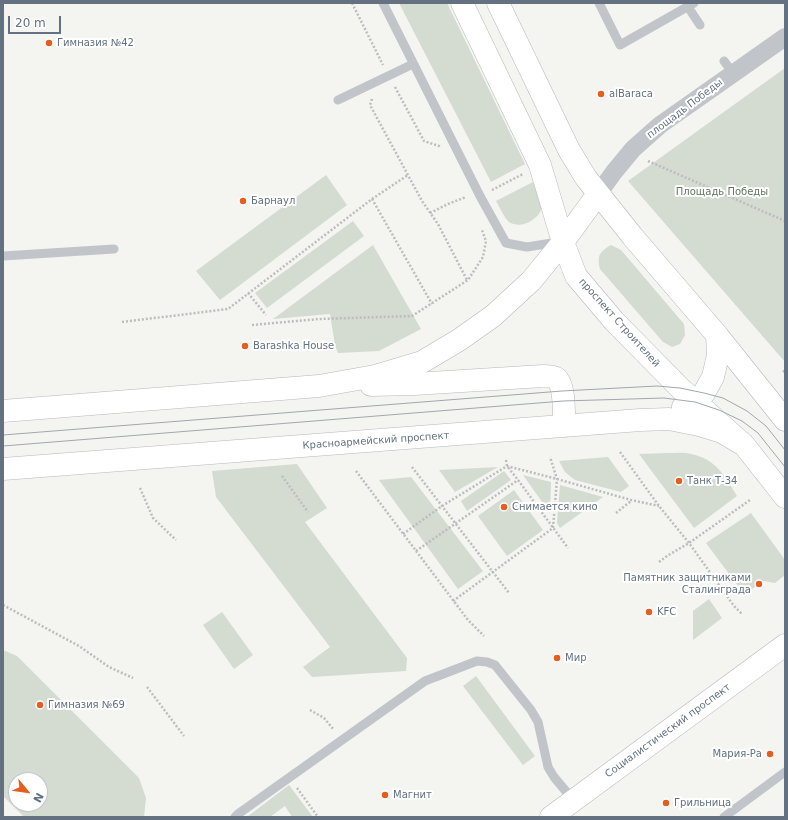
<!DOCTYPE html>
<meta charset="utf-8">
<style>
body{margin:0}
#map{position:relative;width:788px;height:820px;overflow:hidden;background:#f4f4f0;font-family:"DejaVu Sans",sans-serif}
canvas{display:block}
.frame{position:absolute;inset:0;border:4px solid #637181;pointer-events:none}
.north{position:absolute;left:8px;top:772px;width:40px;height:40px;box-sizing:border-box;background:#fff;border:1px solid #c1c6cd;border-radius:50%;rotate:119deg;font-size:11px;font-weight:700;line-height:16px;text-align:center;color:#637181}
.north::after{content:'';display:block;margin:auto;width:14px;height:18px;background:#e45e20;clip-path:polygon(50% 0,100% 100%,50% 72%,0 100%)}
.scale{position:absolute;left:8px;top:16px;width:53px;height:18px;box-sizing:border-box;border:2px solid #637181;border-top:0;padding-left:5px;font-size:12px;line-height:14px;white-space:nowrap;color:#637181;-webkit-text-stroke:3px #fff;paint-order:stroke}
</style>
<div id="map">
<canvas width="788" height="820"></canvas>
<div class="frame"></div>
<div class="north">N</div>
<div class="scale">20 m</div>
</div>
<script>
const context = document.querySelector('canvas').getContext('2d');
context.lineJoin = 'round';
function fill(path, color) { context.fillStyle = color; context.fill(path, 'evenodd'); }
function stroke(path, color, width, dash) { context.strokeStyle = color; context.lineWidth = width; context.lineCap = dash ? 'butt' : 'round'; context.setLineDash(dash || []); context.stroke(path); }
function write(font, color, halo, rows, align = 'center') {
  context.font = font + ' "DejaVu Sans",sans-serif'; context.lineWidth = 4; context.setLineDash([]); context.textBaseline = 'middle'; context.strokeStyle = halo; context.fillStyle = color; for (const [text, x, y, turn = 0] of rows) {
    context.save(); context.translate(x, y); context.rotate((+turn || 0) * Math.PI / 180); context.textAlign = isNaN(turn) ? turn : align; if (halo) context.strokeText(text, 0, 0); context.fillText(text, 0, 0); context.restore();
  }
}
const green = new Path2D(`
 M399 3H447L525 164 491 182Z
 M785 68V362L628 181Z
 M326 175 347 205 220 300 196 271Z
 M533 182 542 207C541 210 540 213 538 215 531 223 519 228 509 222 505 219 499 206 496 201Z
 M353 221 364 236 267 308 255 293Z
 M373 245 421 329 379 351 338 353 335 345 330 314 273 319Z
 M611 245 621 250 684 324 685 335 680 344 672 347 663 342 600 269C597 256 599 252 611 245Z
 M669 453C676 453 684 452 691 454 716 459 725 476 737 496L694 528 639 454Z
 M608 457 629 486 621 492 575 480 565 472 559 461Z
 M297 464 327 508 305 522 407 658 406 671 312 677 303 667 330 647 216 497 212 471Z
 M498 467 455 492 439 470Z
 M504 471 511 480 467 511 461 501Z
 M523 475 551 482 550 513Z
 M411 477 483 571 458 589 379 480Z
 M560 485 603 497 560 528 557 523Z
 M514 490 543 530 507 556 478 516Z
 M751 513 785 560V575L775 583 764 581 744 594 706 543Z
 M709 599 722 618 693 640V611Z
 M222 612 253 655 234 669 203 625Z
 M3 650 17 656 139 778 146 798 144 817H24L3 796ZM16 780H40V804H16Z
 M476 676 535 756 523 765 463 686Z
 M289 785 313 817H292L285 806 270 817H247Z`);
const path = new Path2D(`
 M352 3 383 65
 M395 87 424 141 439 146 440 147
 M372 99 370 105 422 201 438 224 467 280
 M648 161 785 221
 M492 190 523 174
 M372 199 432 304
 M430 213 448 204 466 197
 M248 293 266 315
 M122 322 228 309 372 199 408 175
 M252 325 319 319 412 316 468 280 483 257 486 241 482 230
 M783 372 785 370
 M620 452 659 506 689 543 734 606 742 614
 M506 460 507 466 518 480 568 548
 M412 467 509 593
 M356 471 468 620 484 636
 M282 476 308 512
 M140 488 153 518 176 540
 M616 513 631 501
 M403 534 442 506 507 466 557 479 631 500 659 506
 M416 551 518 480
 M659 562 667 556 689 543 750 500
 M453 601 553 528 557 479 550 457
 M3 605 79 646 109 667 133 678
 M147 687 184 736
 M310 710 324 718 334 730
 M297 788 318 817`);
const lane = new Path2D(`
 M383 3 480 196 506 243 527 247 558 242
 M599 3 620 45 694 3
 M688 7 700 25
 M724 61 733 73
 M338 100 413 64
 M3 256 114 249
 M235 817 238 814 425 681 477 661 487 662 495 665 531 710 538 722 548 767 554 777 574 801
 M724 817 785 772`);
const street = new Path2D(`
 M598 194 614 172 633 149 660 125 785 37`);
const secondary = new Path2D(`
 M551 817 785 645`);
const primary = new Path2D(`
 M462 3 540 165 563 242 576 276 614 321 680 388 744 445 785 497
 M498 3 569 150 586 178 633 237 717 335 785 420
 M371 385 414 384 543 376C546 376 553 376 556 378 565 384 564 415 564 426
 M683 407 695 402 704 393 713 377 718 355 717 335
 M3 411 319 386 375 376 422 362 459 340 493 316 531 281 563 242 598 194
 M3 469 640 420 669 419 699 425 722 432 744 445`);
const tram = new Path2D(`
 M3 435 562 391 657 386 680 388 704 393 723 398 747 411 766 426 785 450
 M3 446 563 401 664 398 695 402 719 410 742 421 758 433 785 467`);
const markers = [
 [49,43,4,"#e45e20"],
 [601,94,4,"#e45e20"],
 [243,201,4,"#e45e20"],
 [245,346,4,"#e45e20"],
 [679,481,4,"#e45e20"],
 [504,507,4,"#e45e20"],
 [759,584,4,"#e45e20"],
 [649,612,4,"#e45e20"],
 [557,658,4,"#e45e20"],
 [40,705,4,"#e45e20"],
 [770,754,4,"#e45e20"],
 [385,795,4,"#e45e20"],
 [666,803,4,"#e45e20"]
];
const poiNames = [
 ["Гимназия №42",57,43],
 ["alBaraca",609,94],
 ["Барнаул",251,201],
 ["Barashka House",253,346],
 ["Танк Т-34",687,481],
 ["Снимается кино",512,507],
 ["Памятник защитниками",751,578,"right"],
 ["Сталинграда",751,590,"right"],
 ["KFC",657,612],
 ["Мир",565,658],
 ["Гимназия №69",48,705],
 ["Мария-Ра",762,754,"right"],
 ["Магнит",393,795],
 ["Грильница",674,803]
];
const streetNames = [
 ["площадь Победы",685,109,-37],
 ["проспект Строителей",619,323,48],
 ["Красноармейский проспект",376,441,-4],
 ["Социалистический проспект",668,731,-36]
];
const parkNames = [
 ["Площадь Победы",722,192]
];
fill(green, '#d4dbd1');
stroke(secondary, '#b4b8bc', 23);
stroke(primary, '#b4b8bc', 23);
stroke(path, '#bbbdbf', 2.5, [2, 2]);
stroke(lane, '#c1c4c8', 9);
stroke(street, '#c1c4c8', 18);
stroke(secondary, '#fff', 22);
stroke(primary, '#fff', 22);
stroke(tram, '#a2a7ad', 1);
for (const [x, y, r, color] of markers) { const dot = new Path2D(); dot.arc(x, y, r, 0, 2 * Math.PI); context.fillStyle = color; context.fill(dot); stroke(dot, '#fff', 1.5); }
write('10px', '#637181', '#fff', poiNames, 'left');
write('10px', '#637181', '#fff', streetNames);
write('10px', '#647861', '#fff', parkNames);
</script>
